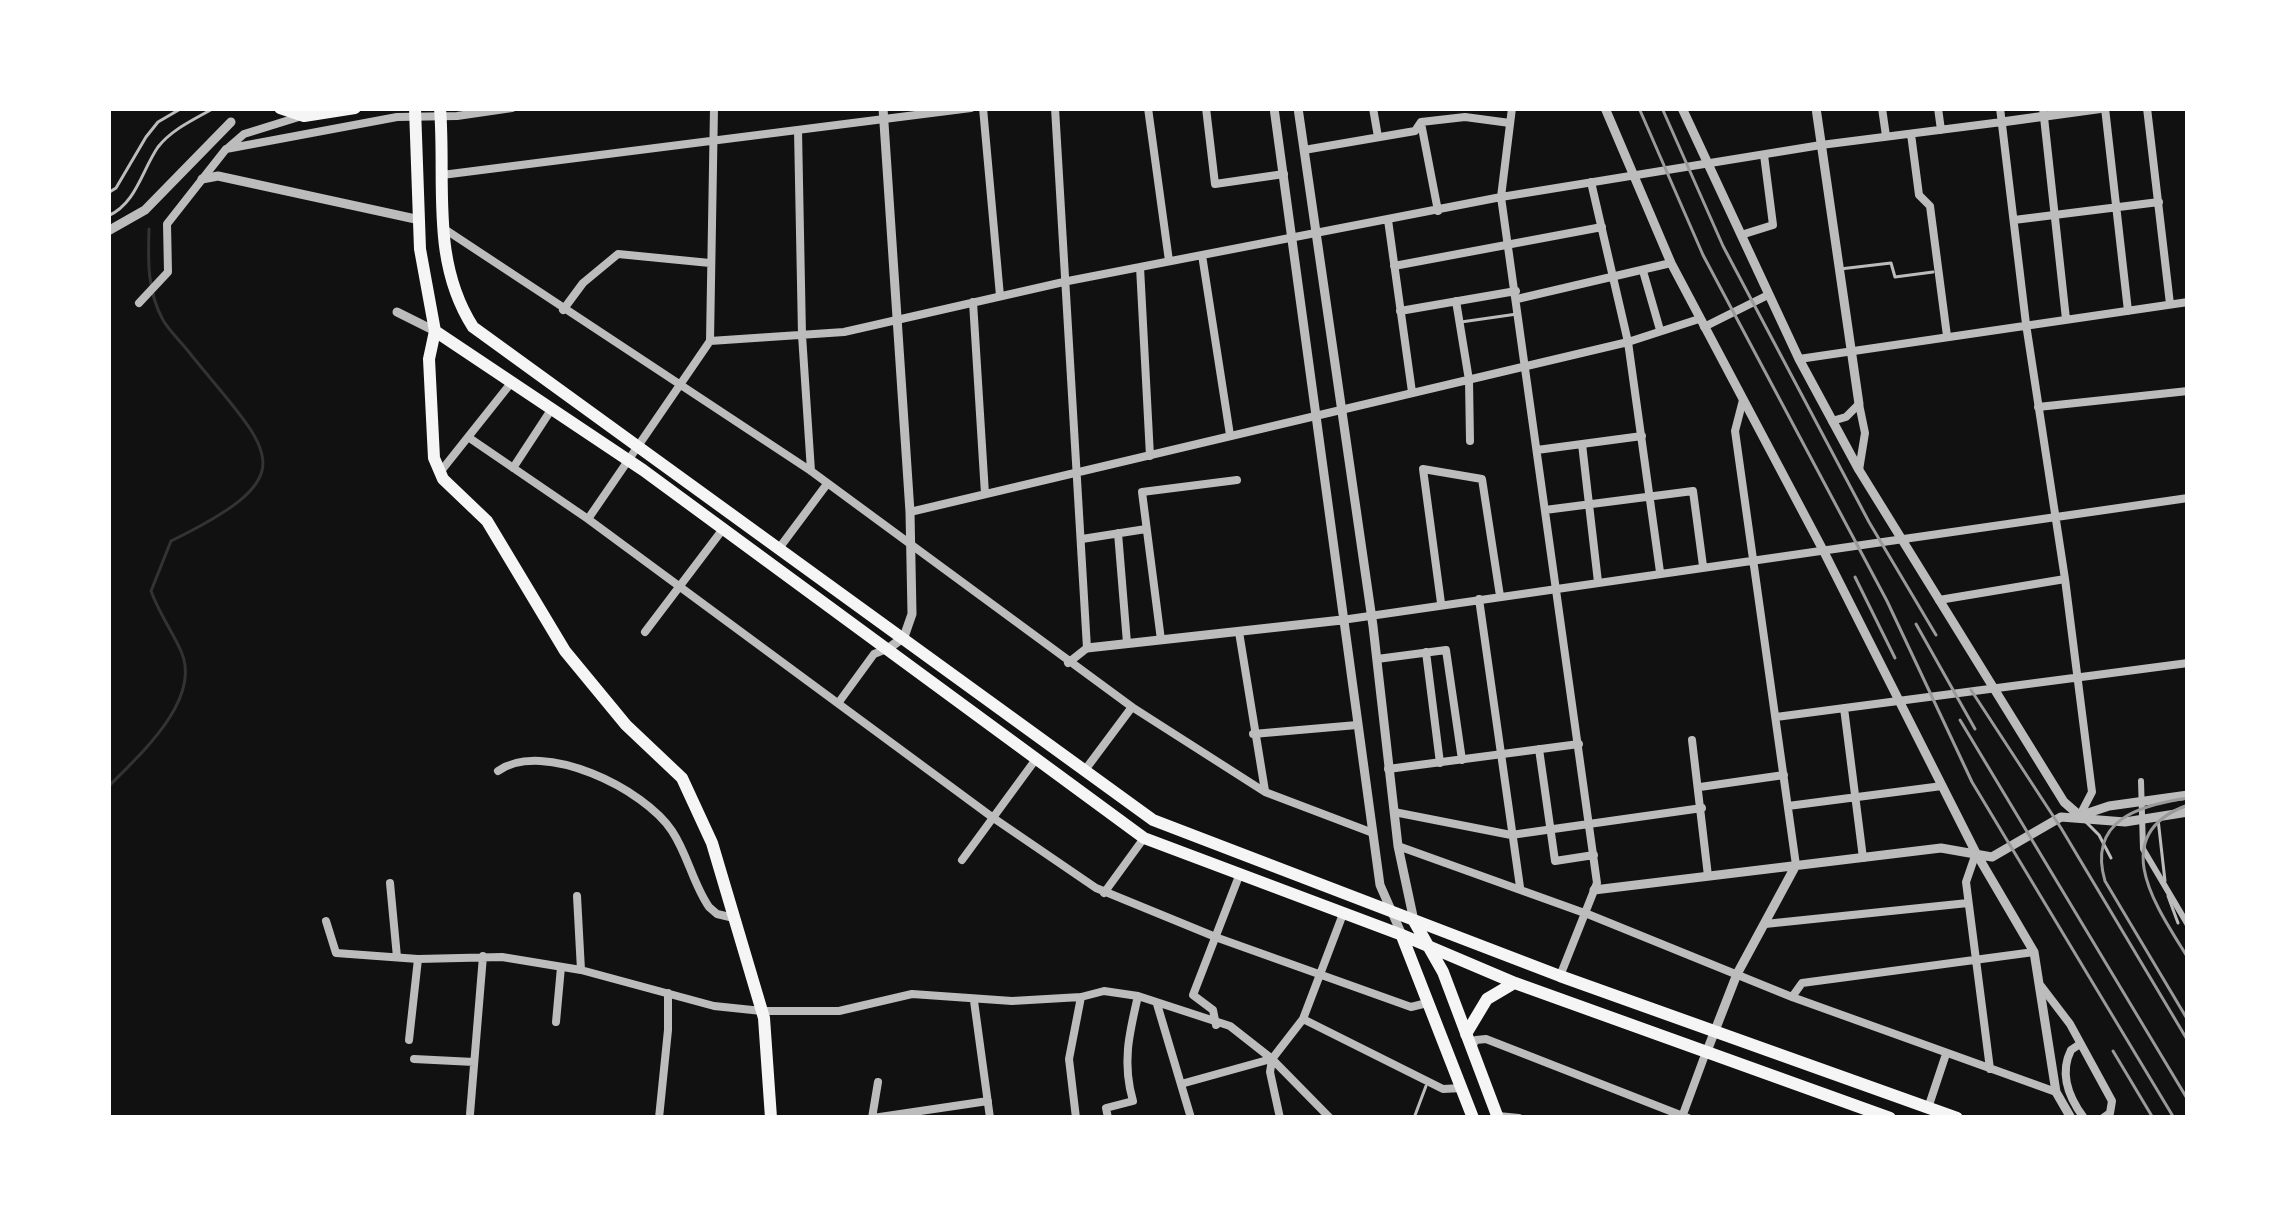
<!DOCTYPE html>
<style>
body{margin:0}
#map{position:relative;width:2296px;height:1226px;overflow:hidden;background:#111;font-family:Montserrat,sans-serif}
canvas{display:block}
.frame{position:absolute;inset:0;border:111px solid #fff;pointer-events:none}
</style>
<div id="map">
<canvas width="2296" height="1226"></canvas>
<div class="frame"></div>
</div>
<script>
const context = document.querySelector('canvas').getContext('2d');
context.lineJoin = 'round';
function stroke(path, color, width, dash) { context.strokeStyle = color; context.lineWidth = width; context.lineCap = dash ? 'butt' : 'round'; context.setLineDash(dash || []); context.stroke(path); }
const stream = new Path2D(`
 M108 787C138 756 203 700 181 651 172 631 159 613 151 591L171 541C307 474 273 455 192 356 183 344 170 332 163 320 147 291 148 260 149 229`);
const service = new Path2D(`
 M108 193 116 188 146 137 158 122 182 108
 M108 216C136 204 142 170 158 147 172 129 195 119 214 108
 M1840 269 1891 263 1895 277 1933 272
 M1461 322 1517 314
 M2158 819 2165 881
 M2085 821 2099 835 2111 858
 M2168 896 2178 923
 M1414 1118 1426 1086`);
const pedestrian = new Path2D(`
 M2141 781 2143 849 2188 925`);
const minor = new Path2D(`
 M983 108 1000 296
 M1055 108 1087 648 1068 663
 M1148 108 1169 261
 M1206 108 1215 184 1284 174
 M1373 108 1378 137
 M1512 108 1501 197 1597 883 1560 976
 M1882 108 1886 136
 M1938 108 1941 130
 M2000 108 2026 324 2065 579 2092 792 2080 815
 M2043 108 2066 319
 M2105 108 2128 311
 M2147 108 2170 304
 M1421 123 1438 211
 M798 130 802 335 811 471
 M1911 134 1919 195 1930 206 1947 336
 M229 147 244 134 302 116
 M1304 150 1415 131 1421 122 1465 117 1510 123
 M442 175 971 108
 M1591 182 1628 342 1660 572
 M1388 220 1412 392
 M2014 220 2159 202
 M443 228 811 471 1132 707 1265 792 1373 833
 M1741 235 1773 225 1764 155
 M1202 255 1230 435
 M1394 266 1602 227
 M1140 267 1150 456
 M1643 271 1660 330
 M1517 299 1671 263
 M1456 301 1469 380 1470 441
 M973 302 985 494
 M139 303 168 272 167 224 226 149 397 117 457 116 512 108
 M563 310 583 283 618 254 710 263
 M1400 311 1516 291
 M1704 327 1768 295
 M710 341 844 332 1068 281 1501 197 1821 145 2002 122
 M1799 359 2188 302
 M1743 400 1735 431 1796 865
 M2038 407 2188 391
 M1832 421 1846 417 1858 405
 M468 437 588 519 992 817 1096 888 1218 938 1411 1007 1427 1003
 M1582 444 1598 582
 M1537 450 1642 436
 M513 468 551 410
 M1859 470 1865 433 1859 404
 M441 471 511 383
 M1545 510 1693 491 1703 566
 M910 512 1628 342 1699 319
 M588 519 710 341 714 108
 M1118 533 1127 643
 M1082 539 1146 529
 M780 547 827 484
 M1479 599 1520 887
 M1939 600 2065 579
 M1441 603 1423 469 1482 479 1500 596
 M1342 620 2188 498
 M645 632 723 529
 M1239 632 1265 791
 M1161 640 1142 492 1237 480
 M1426 652 1440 763
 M1377 659 1446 650 1462 760
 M839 702 874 654 884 650
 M1844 708 1863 858
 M1776 717 2188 663
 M1253 734 1357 725
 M1692 740 1708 876
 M1539 749 1555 861 1594 855
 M1388 769 1579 744
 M1085 770 1132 707
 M498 771C543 739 645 789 672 831 688 855 693 884 709 907L717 914 734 918
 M1700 787 1784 775
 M1788 806 1942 786
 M1394 812 1511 835 1702 808
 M1398 846 1590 915 1792 997 2056 1092
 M1976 853 1966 882 1990 1069
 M962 860 1036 759
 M390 883 397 957
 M1104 893 1144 838
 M577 896 581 970
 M326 921 336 953 418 959 502 957 581 970 714 1006 762 1011H839L912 994 1012 1001 1081 997 1104 991 1138 996 1230 1026 1272 1059 1330 1118
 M1765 924 1968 903
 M2041 986 2070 1024 2112 1101 2110 1113 2103 1118
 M1792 997 1802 983 2034 952
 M974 1001 990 1118
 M1157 1004 1191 1118
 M1303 1019 1443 1089 1462 1088
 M556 1022 561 967
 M1216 1025 1213 1010 1193 995 1239 876
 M409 1040 418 959
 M2080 1044 2071 1050C2059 1074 2069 1098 2084 1118
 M1471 1048 1476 1040 1486 1039 1688 1118
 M414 1059 474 1062
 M1272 1059 1303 1019 1343 914
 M1272 1060 1270 1072 1280 1118
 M1181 1084 1271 1059
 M1928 1108 1946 1054
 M470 1114 483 956
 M1498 1116 1519 1118
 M1682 1117 1706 1052
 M659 1118 668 1030V993
 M872 1118 878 1082
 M873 1118 988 1101
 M1076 1118 1069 1059 1081 997
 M1108 1118 1106 1108 1133 1101C1122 1063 1129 1034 1138 996`);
const tertiary = new Path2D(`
 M883 108 910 512 912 614 904 637 889 648
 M1274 108 1380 885 1402 935
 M1298 108 1373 626 1398 846 1414 921
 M1605 108 1671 263 1823 550 1976 853 2034 952 2056 1092 2071 1118
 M1682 108 1799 359 1859 470 2064 802 2080 816
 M1816 108 1859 404
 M2002 122 2104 108
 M202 179 218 176 420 220
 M108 231 145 210 231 122
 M397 312 435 331
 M1087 648 1342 620
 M2085 814 2109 806 2188 795
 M1594 890 1941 848 1992 857 2061 817 2125 822 2188 812
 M1707 1051 1737 974 1796 865`);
const primary = new Path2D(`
 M280 108 304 116 355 108
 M415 108 420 249 435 331 429 359 434 458 443 479 487 521 565 651 626 725 682 778 712 843 764 1018 771 1118
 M440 108C446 183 430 260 473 327L1153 820 1560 976 1957 1118
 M435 331 643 470 1144 838 1402 935 1515 983 1890 1118
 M1414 921 1443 972 1498 1118
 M1402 936 1473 1118
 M1466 1034 1487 999 1514 983`);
const tram = new Path2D(`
 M2188 805C2104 835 2158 909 2188 958
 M2186 1017 2105 881C2087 819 2141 805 2188 798`);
const rail = new Path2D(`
 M1639 108 1703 255 1887 601 1972 782 2174 1118
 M1662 108 1723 246 1869 522 1936 635
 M1855 577 1895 658
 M1916 624 1975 729
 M1971 690 2061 828 2188 1041
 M1960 720 2188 1100
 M2113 1051 2153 1118`);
stroke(stream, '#333', 3);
stroke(service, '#bcbcbc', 3);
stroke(pedestrian, '#bcbcbc', 6);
stroke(minor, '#bcbcbc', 8);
stroke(tertiary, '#bcbcbc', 9);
stroke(primary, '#f5f5f5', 12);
stroke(tram, '#9a9a9a', 3);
stroke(rail, '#9a9a9a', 3);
</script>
